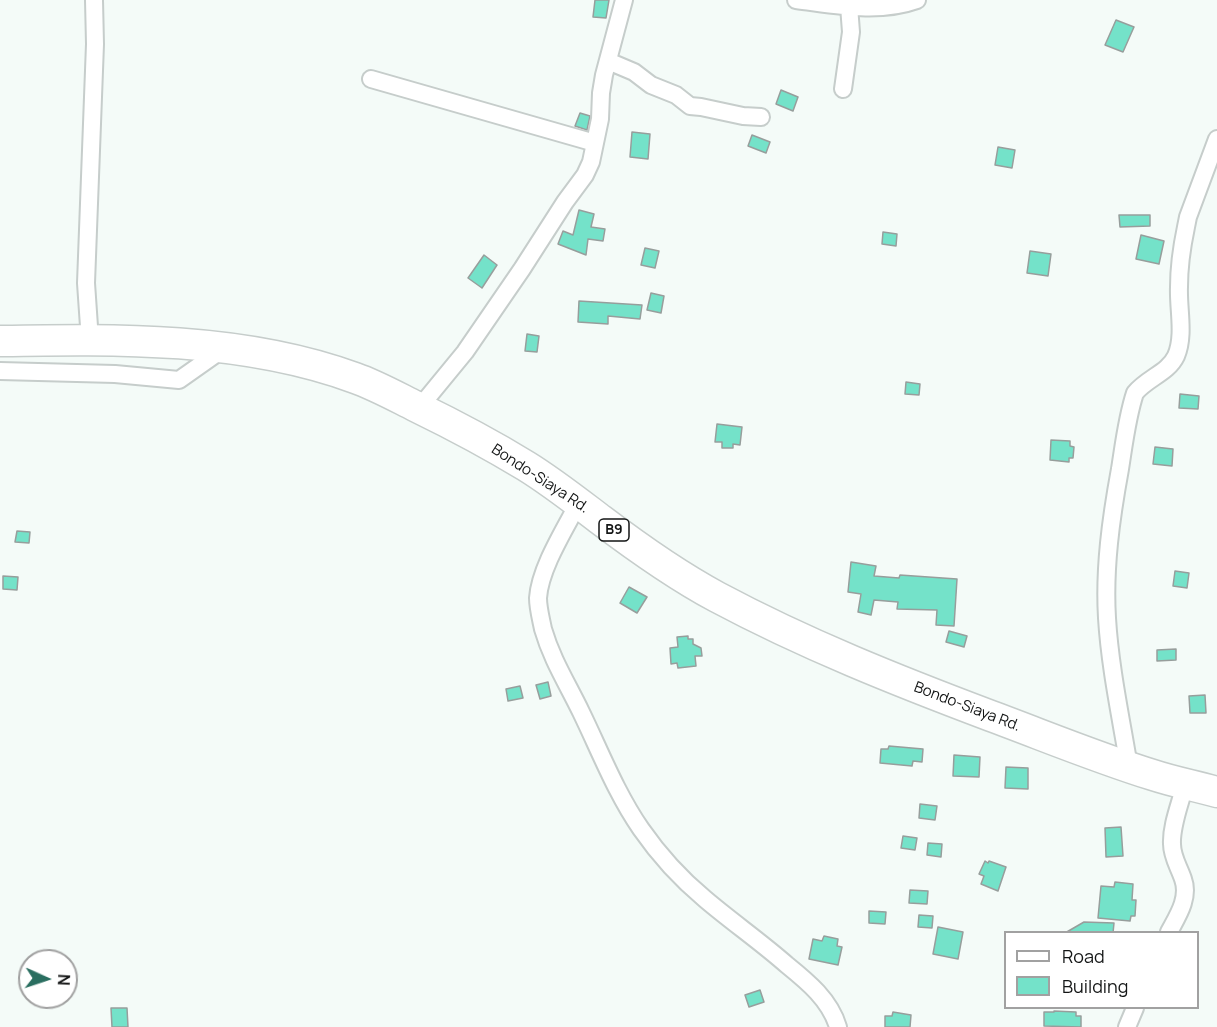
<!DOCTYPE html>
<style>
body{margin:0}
#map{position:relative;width:1217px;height:1027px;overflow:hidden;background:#f4fbf8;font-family:Manrope,sans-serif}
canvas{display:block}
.legend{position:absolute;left:1004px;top:931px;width:195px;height:78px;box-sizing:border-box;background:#fff;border:2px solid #a1a1a1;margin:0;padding:8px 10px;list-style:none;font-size:18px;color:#131515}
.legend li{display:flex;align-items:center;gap:12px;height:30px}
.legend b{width:30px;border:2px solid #a1a1a1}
.north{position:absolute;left:18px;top:949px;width:60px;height:60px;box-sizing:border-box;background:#fff;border:2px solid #a1a1a1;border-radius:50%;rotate:93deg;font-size:16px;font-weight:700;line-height:24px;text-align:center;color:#131515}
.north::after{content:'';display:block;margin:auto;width:21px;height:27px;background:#2a6e60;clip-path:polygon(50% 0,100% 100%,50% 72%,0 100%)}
</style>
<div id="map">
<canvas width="1217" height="1027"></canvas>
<ul class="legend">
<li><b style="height:8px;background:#fff"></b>Road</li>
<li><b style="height:16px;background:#74e2c9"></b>Building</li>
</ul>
<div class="north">N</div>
</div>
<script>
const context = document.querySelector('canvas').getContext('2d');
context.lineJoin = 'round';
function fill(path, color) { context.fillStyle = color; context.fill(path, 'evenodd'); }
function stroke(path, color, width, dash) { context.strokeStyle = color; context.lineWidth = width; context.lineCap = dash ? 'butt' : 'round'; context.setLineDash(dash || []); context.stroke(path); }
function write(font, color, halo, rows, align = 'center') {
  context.font = font + ' Manrope,sans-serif'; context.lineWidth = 5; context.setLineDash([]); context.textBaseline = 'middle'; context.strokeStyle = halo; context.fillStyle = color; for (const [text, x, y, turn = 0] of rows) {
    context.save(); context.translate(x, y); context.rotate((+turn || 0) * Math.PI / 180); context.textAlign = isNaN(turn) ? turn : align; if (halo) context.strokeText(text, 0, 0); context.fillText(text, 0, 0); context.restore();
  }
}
const building = new Path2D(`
 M595 0H609L606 18 593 17Z
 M1116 20 1134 27 1123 52 1105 45Z
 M781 90 798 97 793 111 776 104Z
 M580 113 590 116 587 130 575 126Z
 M632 132 650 134 648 159 630 157Z
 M752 135 770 142 766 153 748 146Z
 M998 147 1015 150 1012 168 995 165Z
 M579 210 594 214 591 227 605 229 603 241 588 239 586 255 558 244 563 231 573 235Z
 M1119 215H1150V226L1120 227Z
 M883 232 897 234 896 246 882 244Z
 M1141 235 1164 241 1159 264 1136 259Z
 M645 248 659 251 655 268 641 265Z
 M1030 251 1051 254 1048 276 1027 273Z
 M484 255 497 265 482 288 468 278Z
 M651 293 664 296 661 313 647 310Z
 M579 301 642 305 640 319 608 316V324L578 322Z
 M527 334 539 336 537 352 525 351Z
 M906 382 920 384 919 395 905 394Z
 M1180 394 1199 396 1198 409 1179 408Z
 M717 424 742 427 740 445 733 444V448H722V442H715Z
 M1051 440 1070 441V446L1074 447 1073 458H1069V462L1050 460Z
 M1155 447 1173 449 1172 466 1153 464Z
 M17 531 30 532 29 543 15 542Z
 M851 562 876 566 874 576 899 578 900 575 957 579 954 626 936 625 937 610 897 609 898 602 874 600 871 615 858 612 861 594 848 592Z
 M1175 571 1189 573 1187 588 1173 586Z
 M3 576 18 577 17 590 3 589Z
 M629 587 647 597 637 613 620 603Z
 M949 631 967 636 964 647 946 642Z
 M688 636V639H693V644L701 648 702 656H695L696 666 678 668 677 663 671 664 670 648 678 647 677 637Z
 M1176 649V660L1157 661V650Z
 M548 682 551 696 540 699 536 685Z
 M520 686 523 698 508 701 506 689Z
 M1205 695 1206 713H1190L1189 696Z
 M889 746 923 749 922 762 913 761 912 766 880 763 881 749H888Z
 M954 755 980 757 979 777 953 776Z
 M1006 767 1028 768V789L1005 788Z
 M920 804 937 806 935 820 919 818Z
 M1121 827 1123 856 1106 857 1105 828Z
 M903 836 917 838 915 850 901 848Z
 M928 843 942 844 941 857 927 855Z
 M985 861 988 863 989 861 1006 867 998 891 981 884 984 876 979 874Z
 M1115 882 1133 884 1132 900H1136L1135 916H1131L1130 921 1098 918 1101 886 1114 887Z
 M910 890 928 891 927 904 909 903Z
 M869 911 886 912 885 924 869 923Z
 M919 915 933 916 932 928 918 927Z
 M1084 922 1114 923 1113 933H1065Z
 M938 927 963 932 958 959 933 954Z
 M824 936 838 939 837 946 842 947 838 965 809 959 813 939 822 941Z
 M760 990 764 1002 749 1007 745 995Z
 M111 1008H127L128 1027H112Z
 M1054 1011 1076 1012V1016H1081V1027L1044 1026V1012H1054Z
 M893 1012 911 1015 910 1027H885V1016H892Z`);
const street = new Path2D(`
 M796 0C836 5 878 14 917 0
 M608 61 634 72 651 85 676 95 690 106 701 107 743 116 761 117
 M371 79 595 143
 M843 89 851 32 849 6
 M90 341 86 283 95 44 94 0
 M0 371 115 374 179 380 223 349
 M419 408 465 352 522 269 565 202 585 175 591 162 600 119 601 93 604 75 624 0
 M579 502C565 529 540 568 538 598 538 608 541 619 543 629 552 660 567 683 581 712 600 751 616 793 641 829 659 855 681 879 705 899 732 922 761 942 787 965 808 982 830 1000 838 1027
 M1129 767C1121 718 1110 668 1107 618 1104 568 1111 518 1120 469 1124 444 1127 417 1135 393 1147 378 1168 373 1176 356 1185 335 1178 309 1179 287 1179 267 1182 246 1186 227L1188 217 1217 139
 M1169 932C1177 917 1190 898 1183 879 1179 867 1172 857 1172 844 1171 825 1181 802 1185 784
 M1127 1027 1135 1008`);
const highway = new Path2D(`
 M0 341C116 339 244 337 355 378 375 385 395 396 415 406 452 424 490 444 526 466 552 482 576 501 601 520 638 548 676 575 717 597 805 644 898 681 991 716 1045 736 1098 758 1153 775 1174 782 1196 786 1217 792`);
const shields = [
 [614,530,30]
];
const shieldNames = [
 ["B9",614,530]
];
const streetNames = [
 ["Bondo-Siaya Rd.",540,479,33],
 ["Bondo-Siaya Rd.",967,707,21]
];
fill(building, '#74e2c9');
stroke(building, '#979e9c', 1.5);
stroke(street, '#c6cdcb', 20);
stroke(highway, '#c6cdcb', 33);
stroke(street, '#fff', 16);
stroke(highway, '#fff', 30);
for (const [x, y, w] of shields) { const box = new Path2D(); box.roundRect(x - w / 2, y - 11, w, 22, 4.5); context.fillStyle = '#fff'; context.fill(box); stroke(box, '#131515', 1.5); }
write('bold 14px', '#131515', null, shieldNames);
write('15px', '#131515', '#fff', streetNames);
</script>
